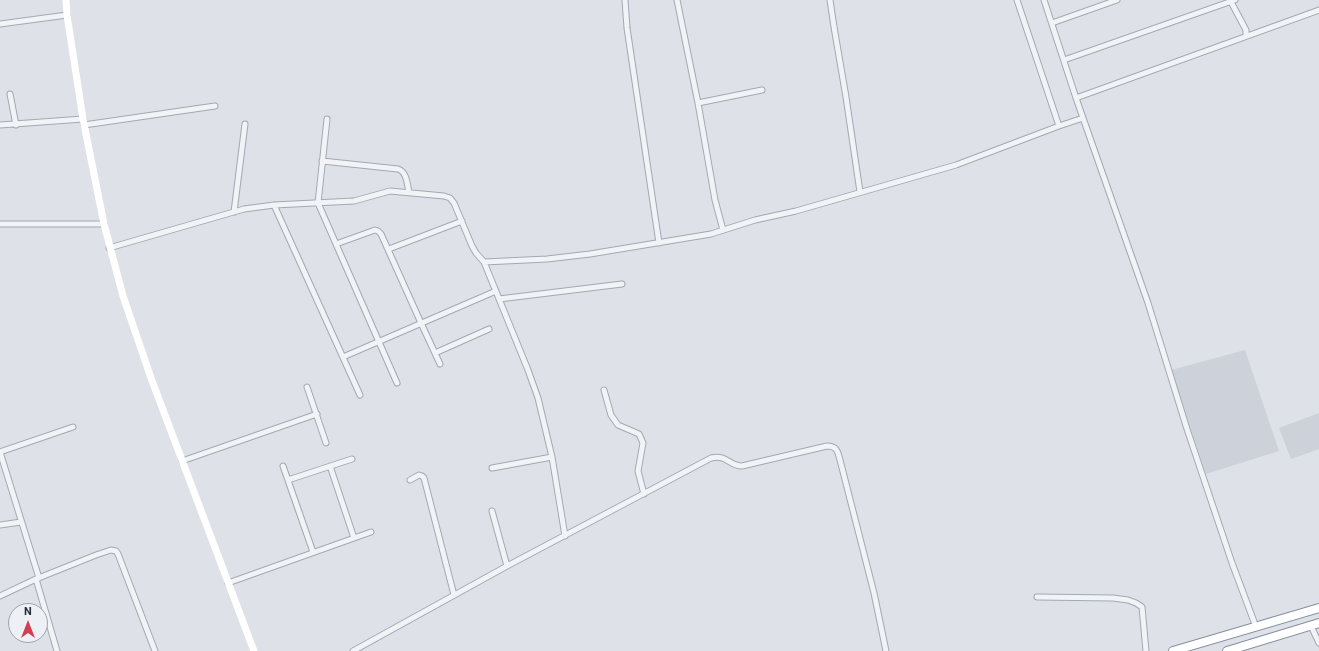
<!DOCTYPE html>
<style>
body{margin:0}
#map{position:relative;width:1319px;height:651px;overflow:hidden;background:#dee2e8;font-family:Roboto,sans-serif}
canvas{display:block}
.north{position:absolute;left:8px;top:603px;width:40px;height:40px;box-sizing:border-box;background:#edf1f6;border:1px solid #9ea3ad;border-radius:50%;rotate:0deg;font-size:11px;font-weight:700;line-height:16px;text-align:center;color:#272f3f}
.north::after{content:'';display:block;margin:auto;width:14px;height:18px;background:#d13f53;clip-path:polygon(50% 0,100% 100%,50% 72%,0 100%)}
</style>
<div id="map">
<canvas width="1319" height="651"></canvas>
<div class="north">N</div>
</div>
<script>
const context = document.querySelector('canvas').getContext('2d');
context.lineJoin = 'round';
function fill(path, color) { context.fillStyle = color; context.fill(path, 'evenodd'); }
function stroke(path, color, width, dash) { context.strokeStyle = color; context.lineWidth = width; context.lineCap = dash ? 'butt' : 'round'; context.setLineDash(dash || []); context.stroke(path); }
const built = new Path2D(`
 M1245 350 1279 451 1206 474 1171 370Z
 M1319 413V449L1291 459 1279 428Z`);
const minor = new Path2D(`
 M625 0 627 28 659 243
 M677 0 698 103 715 200 723 230
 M830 0 834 27 846 97 860 192
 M1044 0 1076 98 1148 303 1187 429 1232 563 1256 627
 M1230 0 1246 30V36
 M1052 23 1117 0
 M0 24 67 15
 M1064 60 1235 0
 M10 94 16 125
 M1076 98 1319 10
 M698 103 762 90
 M327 119 318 203 397 383
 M0 125 83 119
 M84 125 215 106
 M1059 126 1083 118
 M322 161 398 169C407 172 407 184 409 192
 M274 205 360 395
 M234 212 245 124
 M0 224H104
 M336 244 375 230 378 231 381 234 421 323 440 364
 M109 248 244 209 274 205 354 201 390 191 444 196 450 198 454 203 472 246 476 253 484 262 528 370 538 398 552 457 565 536
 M389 249 462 221
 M484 262 547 259 590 254 711 234 755 220 796 211 956 165 1059 126 1017 0
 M499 299 622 284
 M435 353 489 329
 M343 357 496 291
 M307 387 326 443
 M604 390 611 415 618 425 639 434 643 443 638 471 644 494
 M182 461 317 414
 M283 466 313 552
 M330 466 354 538
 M492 468 552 457
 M288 480 352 459
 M410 480 419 475 422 476 424 478 454 595
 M492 511 507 566
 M0 525 21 522
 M39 578 0 452 73 427
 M36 579 57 651
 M228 583 371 532
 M0 596 36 579 96 555 111 550 116 551 118 554 155 651
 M1037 597 1113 598 1128 600 1136 603 1142 607 1146 651
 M1311 626 1319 643
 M353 651 507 566 711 458C727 454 729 466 742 466L827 446C837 446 838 452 840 460L874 593 886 651`);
const secondary = new Path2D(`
 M66 0 67 15 83 119 104 224 123 296 151 378 254 651`);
const trunk = new Path2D(`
 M1173 651 1319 608
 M1227 651 1319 623`);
fill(built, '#ccd1da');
stroke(minor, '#a3a9b2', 7);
stroke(trunk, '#858f9f', 10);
stroke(minor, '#f1f3f6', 5);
stroke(secondary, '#fff', 7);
stroke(trunk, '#fff', 8);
</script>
